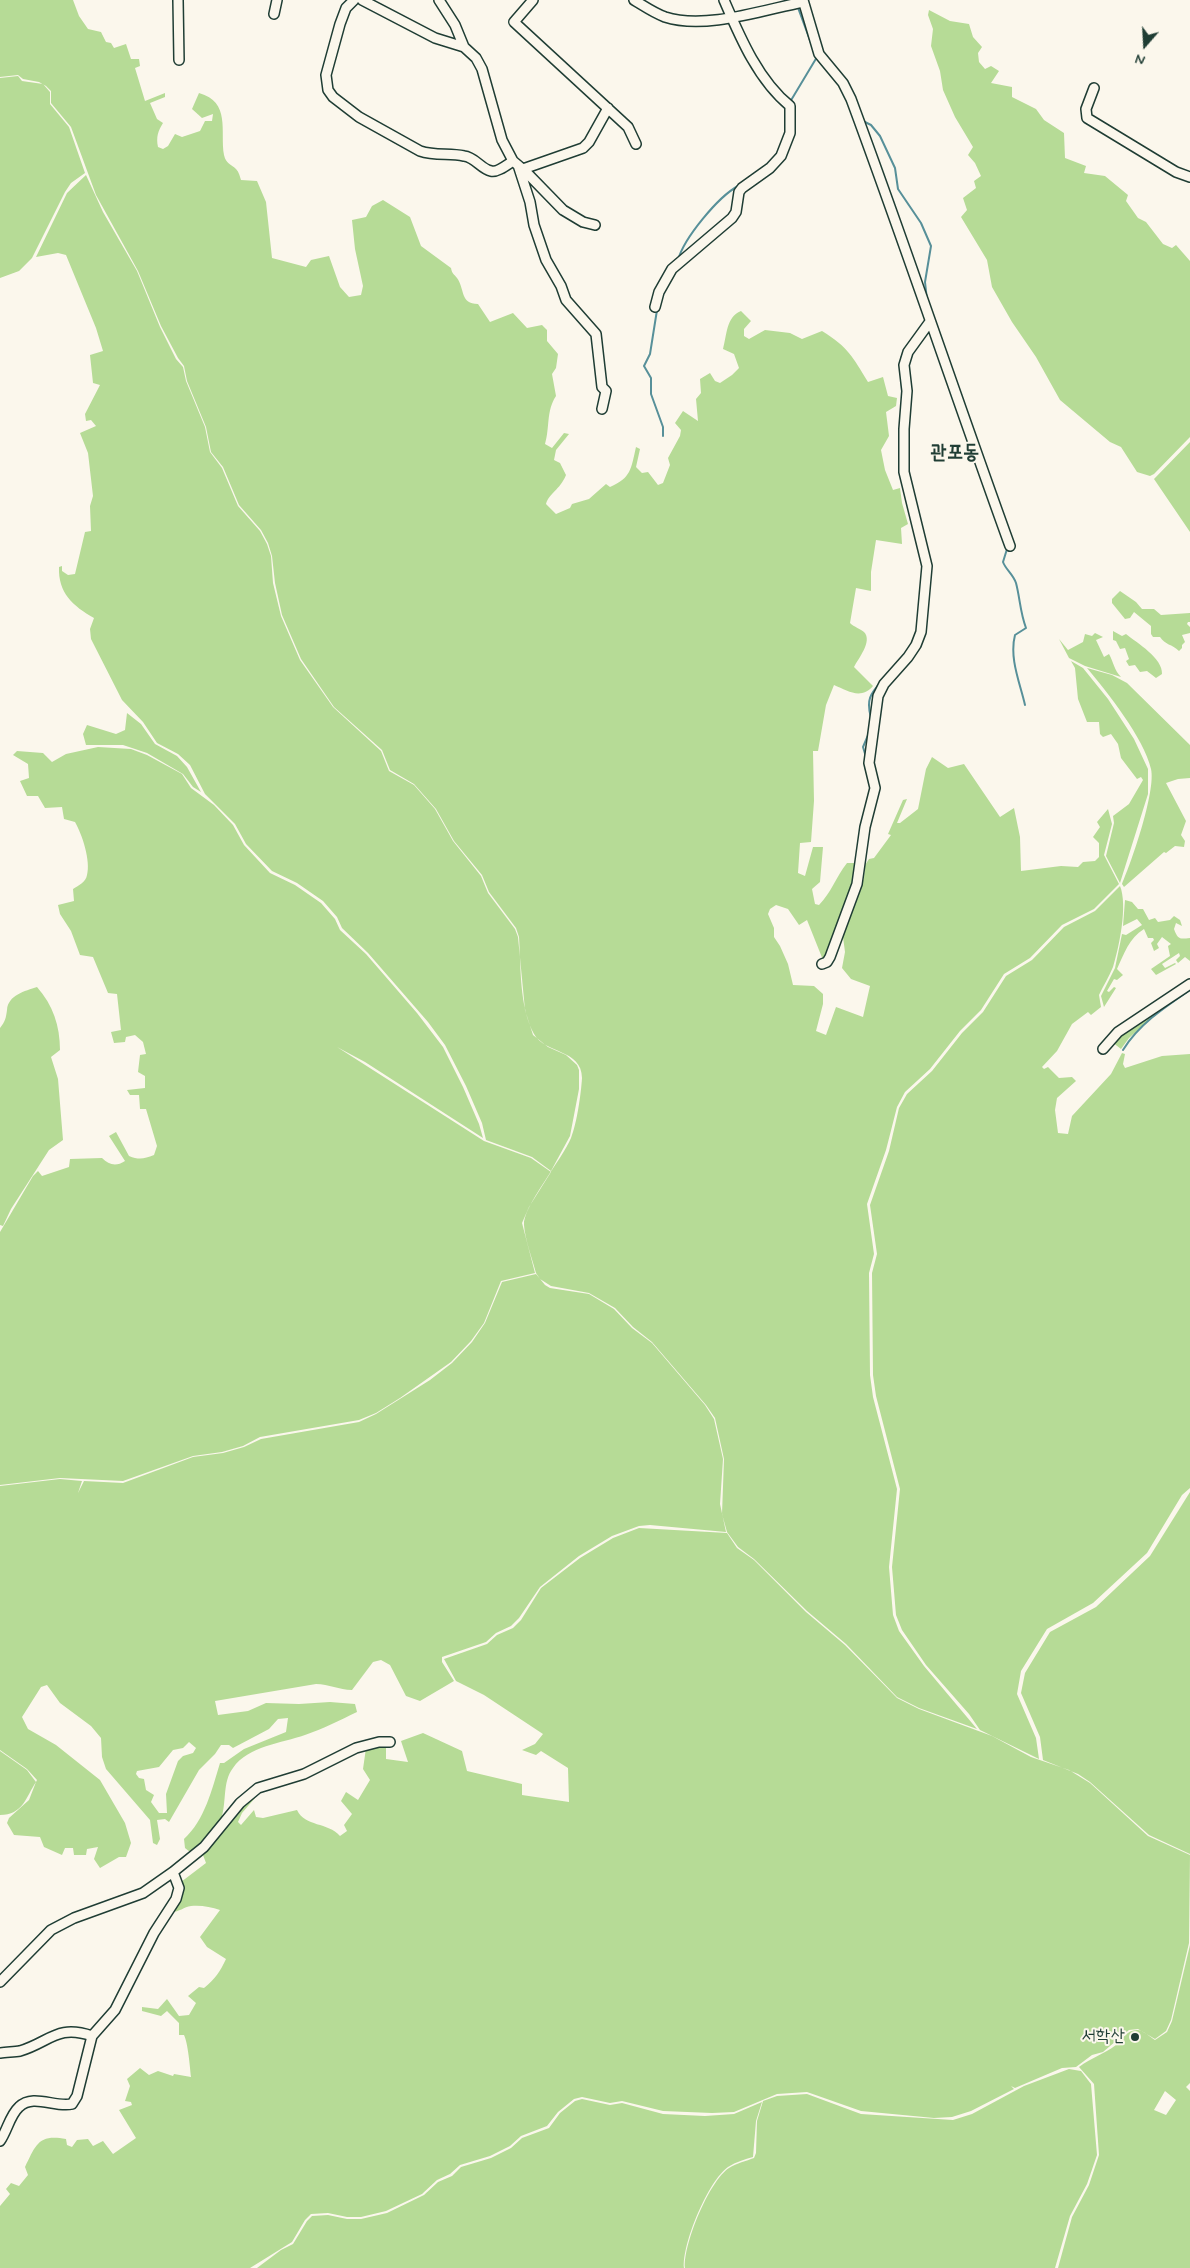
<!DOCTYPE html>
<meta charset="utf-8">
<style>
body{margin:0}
#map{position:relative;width:1190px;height:2268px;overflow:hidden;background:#fbf7ec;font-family:Mynerve,sans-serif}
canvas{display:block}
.north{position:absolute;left:1120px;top:20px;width:50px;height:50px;-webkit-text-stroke:4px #fbf7ec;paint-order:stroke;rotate:199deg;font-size:14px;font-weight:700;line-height:20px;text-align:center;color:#1f3d34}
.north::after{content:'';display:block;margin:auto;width:18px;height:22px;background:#1f3d34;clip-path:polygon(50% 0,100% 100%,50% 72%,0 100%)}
</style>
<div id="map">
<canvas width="1190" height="2268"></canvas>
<div class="north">N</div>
</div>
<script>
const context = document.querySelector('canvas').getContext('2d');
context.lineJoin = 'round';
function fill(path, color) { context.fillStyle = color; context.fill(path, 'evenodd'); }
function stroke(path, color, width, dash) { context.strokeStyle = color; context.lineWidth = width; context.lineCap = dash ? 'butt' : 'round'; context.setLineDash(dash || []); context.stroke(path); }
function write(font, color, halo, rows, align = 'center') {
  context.font = font + ' Mynerve,"Poor Story",sans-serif'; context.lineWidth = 4; context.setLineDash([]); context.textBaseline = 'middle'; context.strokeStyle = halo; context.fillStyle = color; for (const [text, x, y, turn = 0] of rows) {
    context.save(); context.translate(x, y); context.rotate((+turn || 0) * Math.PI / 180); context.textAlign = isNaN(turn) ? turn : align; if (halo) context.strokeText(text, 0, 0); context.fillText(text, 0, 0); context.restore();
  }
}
const green = new Path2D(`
 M0 0H73L79 16 88 29 101 32 106 42 111 43 114 48 126 44 131 59H139L140 66 135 68 145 101 165 93V97L150 103 157 119 163 123C158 131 156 137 158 147L163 149 168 146 175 134 182 137 200 131 205 121H212L213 114 202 118 192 109 199 93C231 102 220 131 224 155 226 164 231 164 236 169 239 172 240 177 241 180L257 181 266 202 272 258 306 267 311 260 329 256 340 287 349 297 361 295 363 286 355 249 352 220 366 217 372 206 383 200 410 217 421 246 451 268C452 274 454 274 457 278 465 289 460 304 478 304L490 322 513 313 527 328 542 325 547 330V341L558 354 556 368 552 374 556 396C546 411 550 428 545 444L552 448 564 433 569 434 556 450 554 460 560 463 566 475C560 490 549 493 546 504L556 514 570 508 572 504 589 499 606 484 610 487C631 478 631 469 636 447L640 449 636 467 642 473 648 472 658 485 663 483 670 465 668 458 680 436 681 430 675 423 683 411 698 421 696 399 701 393 700 379 710 373 715 381 720 383 732 375 739 368 734 354 723 349C727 335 726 317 741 311L751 321 744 329V336L749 339 765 330 790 333 802 339 822 331C849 348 852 356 868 382L883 377 888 396 897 398 896 406 886 412 889 436 881 450 885 470 893 490 900 488 902 503 908 524 901 528 902 544 876 540 871 572V591L856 588 850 623C854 627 861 629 864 632 873 641 858 659 854 667L873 686C861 700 848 691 834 685L826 705 818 751H813L814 801 811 842 800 843 798 873 805 876 813 847H823L820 882 812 889 815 904 819 905C831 893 836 877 847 863H854L856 869 855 880 827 956 823 960 807 920 799 925 788 909 776 905 770 909 768 914 774 928V937L780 946 788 964 793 985 814 986 823 994V1004L816 1031 826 1035 836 1007 863 1017 870 986 851 979 842 968 845 952 843 937 864 878 865 865 869 859 874 858 891 835 888 834 903 800 907 799 897 823H900L918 809 926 769 932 757 948 768 964 764 1000 817 1014 808 1020 837 1021 871 1061 866 1078 867 1083 862 1095 861 1099 857V843L1093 837 1100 827 1097 822 1108 809 1112 824 1104 855 1119 884 1094 909 1062 925 1030 958 1004 974 981 1010 960 1031 930 1069 905 1092 897 1107 886 1150 867 1204 874 1254 869 1273 870 1375 873 1397 897 1489 889 1567 893 1615 899 1631 924 1666 977 1729 919 1708 897 1697 846 1644 807 1611 754 1559 738 1547 727 1532 722 1514 724 1459 715 1418 706 1405 652 1342 633 1327 615 1308 589 1293 551 1286 540 1279 536 1273C532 1258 525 1239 524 1225 522 1208 563 1158 571 1138 577 1123 581 1094 582 1078 582 1049 545 1054 534 1034 519 1006 521 967 519 937L516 928 489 892 482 875 454 841 436 809 414 784 390 770 382 750 334 707 301 659 282 615 275 583 272 556 268 543 261 530 239 505 223 467 211 452 206 427 187 381 184 366 178 358 161 326 138 271 96 195 71 127 51 103V91L46 86 39 82 23 79 18 75 0 77Z
 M929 10 950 21 969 24 973 37 982 47 978 53 979 62 985 69 991 66 999 71 991 83 1012 87V97L1036 109 1044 120 1064 133 1065 158 1086 166 1084 173 1105 176 1128 195 1126 201 1138 218 1146 222 1163 244 1172 248 1176 245 1190 261V437L1154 474 1150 476 1137 472 1121 447 1110 442 1060 400 1036 357 1012 322 992 287 987 260 961 217 967 210 963 198 976 188 974 181 981 176 975 163 968 155 973 147 955 117 943 90 940 71 931 46 933 29 928 15Z
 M18 76 22 81 43 84 50 92V104L69 127 85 173 71 183 65 192 32 258 19 271 0 278V78Z
 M86 175 103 212 137 271 160 327 176 359 183 367 186 381 205 427 210 452 222 468 238 506 260 531 267 544 271 556 273 583 281 616 300 660 333 707 381 751 389 771 414 785 435 809 453 841 481 876 488 893 515 929 518 937 525 1010 533 1035 548 1047 566 1055 577 1065 579 1070V1089L570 1136 551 1171 532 1157 486 1140 482 1123 466 1086 445 1045 428 1022 368 953 342 928 337 917 323 901 297 883 272 871 246 844 235 824 205 794 190 765 178 754 157 743 143 722 122 700 91 639 90 629 94 618C73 606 58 593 59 567L62 566V571L68 575 75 574 85 532 91 531 90 506 93 496 88 453 80 433 96 426 91 420 86 421 85 414 100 385 93 383 90 355 103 351 96 328 66 255 58 253 36 257 67 193Z
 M1190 442V532L1154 479Z
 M1120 591 1136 602 1142 609H1154L1161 615 1190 613V622H1188L1187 624 1190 627V633L1182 635 1185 642 1182 645V648L1179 651C1172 644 1165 645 1160 637H1153L1151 634V626L1134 612 1130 618 1125 619 1112 603V599Z
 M1113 631 1122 636 1126 634C1137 643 1163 658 1162 674L1156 678 1147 671 1140 672 1135 665 1129 666 1126 661 1129 659 1125 648 1120 649 1116 641 1113 640Z
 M1095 633 1103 637 1096 640 1104 657 1109 654C1114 663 1114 670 1121 677L1085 666 1069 658 1059 639 1068 650 1083 642 1085 634 1092 636Z
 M1071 661 1083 668 1108 699 1134 739 1148 769V794L1120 883 1106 856 1114 823 1113 816 1129 804 1143 780 1141 777 1137 779 1121 758 1118 744 1111 734 1103 737 1100 734 1099 722H1087L1078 699 1075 668Z
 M1087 668 1112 675 1127 683 1190 745V778L1178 779 1166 783 1186 821 1181 835 1185 841 1184 847 1175 846 1166 853 1164 852 1124 887 1122 884C1132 861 1156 791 1151 769 1144 738 1107 692 1087 668Z
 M127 713 141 724 155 744 177 756 187 767 201 792 193 787 183 774 147 753 123 745H86L83 734 87 725 116 734 125 730Z
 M98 747 131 749 147 755 182 774 191 788 214 805 233 825 244 845 270 873 295 885 321 903 335 919 340 930 366 954 417 1013 443 1047 463 1087 479 1124 483 1138 365 1062 337 1047 484 1141 531 1158 551 1172 529 1207 522 1223 535 1273 501 1281 484 1323 471 1341 451 1362 400 1398 376 1413 359 1420 260 1437 243 1446 222 1452 193 1456 123 1481 60 1478 0 1485V1232L33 1176 38 1171 42 1176 69 1167 70 1159 102 1158C109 1165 116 1167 125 1161L109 1136 116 1132 129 1156C139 1160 144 1159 154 1155L157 1146 146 1109H140L139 1095H130L127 1090 145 1088V1076L138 1072 140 1055 146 1054 143 1042 135 1035 126 1037 125 1042 114 1043 111 1032 121 1030 117 994 108 993 93 957 80 955 71 931 60 914 58 905 74 901 73 889C78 886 86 882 87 875 91 861 82 834 75 822L64 819 62 807 45 808 38 796H27L20 781 29 778 28 764 13 755 17 751 43 753 52 762 66 754Z
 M1120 886C1128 905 1119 948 1113 967 1109 977 1103 986 1099 995L1101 1007 1091 1015 1088 1012 1072 1024 1057 1051 1042 1067 1044 1069 1048 1067 1059 1078 1072 1077 1076 1081 1057 1098 1055 1110 1058 1133 1068 1134 1072 1116 1111 1074 1122 1053 1125 1054 1123 1064 1125 1068 1162 1056 1190 1054V1488L1182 1495 1147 1553 1093 1603 1047 1629 1021 1671 1017 1694 1036 1738 1039 1759 980 1730 969 1714 926 1665 902 1630 896 1615 892 1567 900 1489 876 1396 873 1375 872 1273 877 1254 870 1205 889 1151 899 1108 907 1094 932 1071 962 1033 983 1012 1006 976 1032 960 1064 927 1095 911Z
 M1125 900 1132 902 1138 909H1143L1149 920 1155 918 1158 922 1170 920 1174 916 1180 920 1182 926 1176 923 1174 929C1178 940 1180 939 1190 938V961L1185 957 1178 963 1176 960 1180 956 1179 953 1162 964 1165 968 1175 963 1176 964 1156 975 1151 969 1170 956 1168 946 1171 944 1162 937 1157 944 1159 948 1154 951 1151 943 1154 940 1153 938H1148L1144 929C1129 938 1124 954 1117 969L1123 975 1117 980 1114 979 1107 991 1109 992 1114 987 1116 988 1104 1007 1101 996 1115 968 1122 934 1126 935 1142 925 1137 919 1123 926Z
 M37 987C53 1005 60 1026 60 1050L51 1057 58 1079 63 1140 49 1150 11 1209 3 1226 0 1225V1028C5 1022 6 1018 7 1010 8 995 25 991 37 987Z
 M1163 1007 1129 1038 1121 1049 1112 1042 1119 1034Z
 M536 1274 545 1285 550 1288 589 1294 614 1309 632 1328 652 1343 705 1405 714 1419 723 1459 720 1504 726 1532 650 1525 639 1526 612 1536 579 1556 540 1587 519 1618 511 1626 496 1633 486 1642 442 1657V1662L454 1681 420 1701 406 1696 390 1665 381 1660 373 1662 352 1690C339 1690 329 1684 316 1684L215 1701 218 1715 248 1711 266 1703 299 1704 330 1702 355 1704 357 1712C340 1720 323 1729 305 1735 282 1743 248 1746 233 1768 222 1782 227 1803 221 1819 218 1827 197 1847 190 1852L185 1848 184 1839C205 1820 212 1789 220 1763H224L244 1749 286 1732 288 1718 278 1719 269 1729 233 1748 229 1745H221L215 1754 199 1770 169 1822 165 1819 157 1820 160 1839 157 1845 153 1843 150 1820 106 1769 102 1757 101 1738 91 1726 60 1703 47 1685 41 1687 22 1717 28 1729 56 1745 100 1780 125 1823 131 1843 126 1857H119L100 1868 94 1859 98 1847 87 1849 86 1855H74L73 1848H65L62 1855 44 1847 40 1837 14 1835 7 1823 9 1818 29 1800 36 1782C26 1797 23 1815 0 1815V1751L27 1770 36 1782 37 1780 27 1769 0 1750V1486L60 1479 82 1481 78 1493 84 1481 123 1483 193 1457 223 1453 244 1447 261 1439 359 1422 376 1414 430 1380 452 1363 472 1342 485 1323 502 1282ZM189 1742 196 1748 193 1753 183 1756 178 1761 166 1794 167 1813H159L151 1802 154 1795 146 1790 144 1779 139 1778 136 1774 137 1771 159 1767 173 1750 183 1748Z
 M1190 1492V1854L1149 1835 1090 1782 1078 1774 1043 1760 1040 1737 1021 1693 1025 1673 1050 1632 1096 1607 1150 1556Z
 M639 1528 727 1533 737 1548 754 1560 806 1612 845 1645 897 1698 919 1709 992 1736 1031 1757 1069 1770 1090 1783 1148 1836 1190 1855 1189 1943 1171 2020 1166 2031 1155 2039 1138 2029 1129 2030 1103 2052 1092 2055 1076 2067 1062 2068 1015 2088 1011 2086 1014 2089 971 2111 952 2117 934 2118 861 2111 807 2092 777 2094 734 2112 712 2113 663 2111 622 2101 610 2103 582 2097 574 2099 558 2112 547 2126 521 2136 510 2146 490 2156 460 2165 450 2174 437 2180 422 2194 386 2211 361 2217H347L328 2213 311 2214 305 2220 292 2242 250 2268H0V2206L10 2194 6 2189 11 2183 19 2186 28 2175 25 2167C36 2145 38 2134 66 2139L67 2145 72 2147 77 2140 88 2139 93 2146 103 2141 113 2154 136 2138 119 2110 132 2105 131 2102 125 2101 130 2086 127 2079 140 2068 149 2075 158 2071 173 2076 174 2074 191 2077C190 2067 188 2043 184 2035H179V2023L167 2011 161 2016 142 2011V2007L158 2009 167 1999 179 2016 189 2015 196 2003 188 1996 199 1987 204 1988C215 1979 220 1972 226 1959L207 1947 200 1937 220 1910C211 1907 201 1905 191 1906 184 1907 179 1912 172 1912L182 1894 181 1882 206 1863 203 1855 252 1795 255 1798 242 1813 238 1822 241 1825 254 1810 256 1817 263 1818 297 1810C305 1827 328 1822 340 1836L347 1831 344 1825 352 1814 341 1801 346 1792 358 1800 370 1780 363 1769 366 1748 386 1745V1759L408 1762 401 1741 423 1733 462 1751 467 1771 522 1784V1795L569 1802 568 1768 541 1751 536 1755 522 1750 535 1744 543 1734 484 1695 456 1681 444 1659 487 1644 497 1635 513 1628 521 1620 541 1588 580 1558 613 1538Z
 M1190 1945V2083L1186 2087 1190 2091V2268H1058L1072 2217 1089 2185 1099 2155 1094 2084 1079 2067C1091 2058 1104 2054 1116 2045 1122 2039 1128 2029 1138 2030 1144 2031 1150 2037 1155 2040L1167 2032 1172 2021ZM1165 2091 1176 2100 1166 2115 1154 2110Z
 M1069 2069 1081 2071 1091 2084 1097 2155 1087 2184 1070 2216 1055 2268H685C683 2245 709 2181 729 2168 737 2163 746 2161 754 2158L756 2153 757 2121 763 2101 777 2096 807 2094 861 2114 953 2120 972 2114 1024 2086Z
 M582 2099 610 2105 622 2103 663 2114 705 2116 734 2114 762 2102 756 2121 753 2157C745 2159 736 2162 728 2167 708 2181 682 2244 684 2268H257L281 2250 293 2244 307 2221 312 2216 328 2215 347 2219H361L387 2213 424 2195 438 2182 452 2176 461 2167 491 2158 511 2148 522 2138 549 2128 560 2113 575 2101Z`);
const stream = new Path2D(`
 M797 5 811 43
 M790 102 817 57
 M863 121 871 125 880 136 895 168 898 189 921 223 931 246 925 282 927 300
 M678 260C684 238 718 197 738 186
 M657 310 650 354 644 366 651 378V394L663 427V436
 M902 401C904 367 890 363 918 332
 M900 471 912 522
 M1007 549 1003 562C1006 570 1013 574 1016 583 1020 598 1020 612 1026 628L1015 635C1009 658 1020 683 1025 705
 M871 718C866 700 870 694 882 681
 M866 757 863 747 869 733
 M865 766 869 781
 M1123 1050C1139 1024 1165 1007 1190 990`);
const minor = new Path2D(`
 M178 0 179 60
 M354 0 346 8 340 24 326 75 328 90 333 97 359 117 420 151C435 156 449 153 464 156 475 157 481 169 491 171 497 173 508 164 513 161
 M362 0 435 38 464 47
 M439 0 455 25 464 47 476 58 482 69 502 140 513 161 526 172 563 210 583 222 595 225
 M533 0 514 22 628 127 636 144
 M634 0C644 6 654 13 665 17 705 30 763 10 803 2
 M803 0 819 54 843 83 851 99C906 247 956 397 1010 546
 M274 14 277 0
 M1094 88 1086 109 1087 118 1176 172 1190 177
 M518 165 530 202 534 225 546 260 561 286 566 300 596 334 602 387 606 391 602 409
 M523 169 583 148 589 142 608 108
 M655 307 659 292 672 269 732 218 736 212 739 192 742 188 770 168 781 156 790 133V106C758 80 740 37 724 0
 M822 964 827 962 830 957 857 884 865 827 875 788 869 763 878 696 884 684 908 657 916 645 921 632 927 566 904 472V429L907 391 904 365 908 352 929 323
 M1103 1049 1118 1032 1190 984
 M0 1982 51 1930 74 1918 143 1893 173 1872 204 1847 240 1803 258 1788 304 1774 356 1748 379 1742H390
 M0 2053C6 2052 14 2052 20 2051 50 2042 57 2024 92 2036
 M0 2141C7 2131 10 2115 19 2107 33 2093 55 2108 72 2104L77 2096 92 2036 115 2010 154 1933 176 1899 179 1888 173 1872`);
const markers = [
 [1135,2037,5,"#1f3d34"]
];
const poiNames = [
 ["서학산",1125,2037]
];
const quarterNames = [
 ["관포동",955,454]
];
fill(green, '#b6db96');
stroke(stream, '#579099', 2);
stroke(minor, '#1f3d34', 12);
stroke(minor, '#fbf7ec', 9);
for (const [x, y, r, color] of markers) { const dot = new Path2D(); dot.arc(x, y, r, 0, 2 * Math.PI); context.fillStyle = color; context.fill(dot); stroke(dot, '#fbf7ec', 2); }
write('18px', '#1f3d34', '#fbf7ec', poiNames, 'right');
write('bold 20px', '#1f3d34', '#fbf7ec', quarterNames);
</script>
